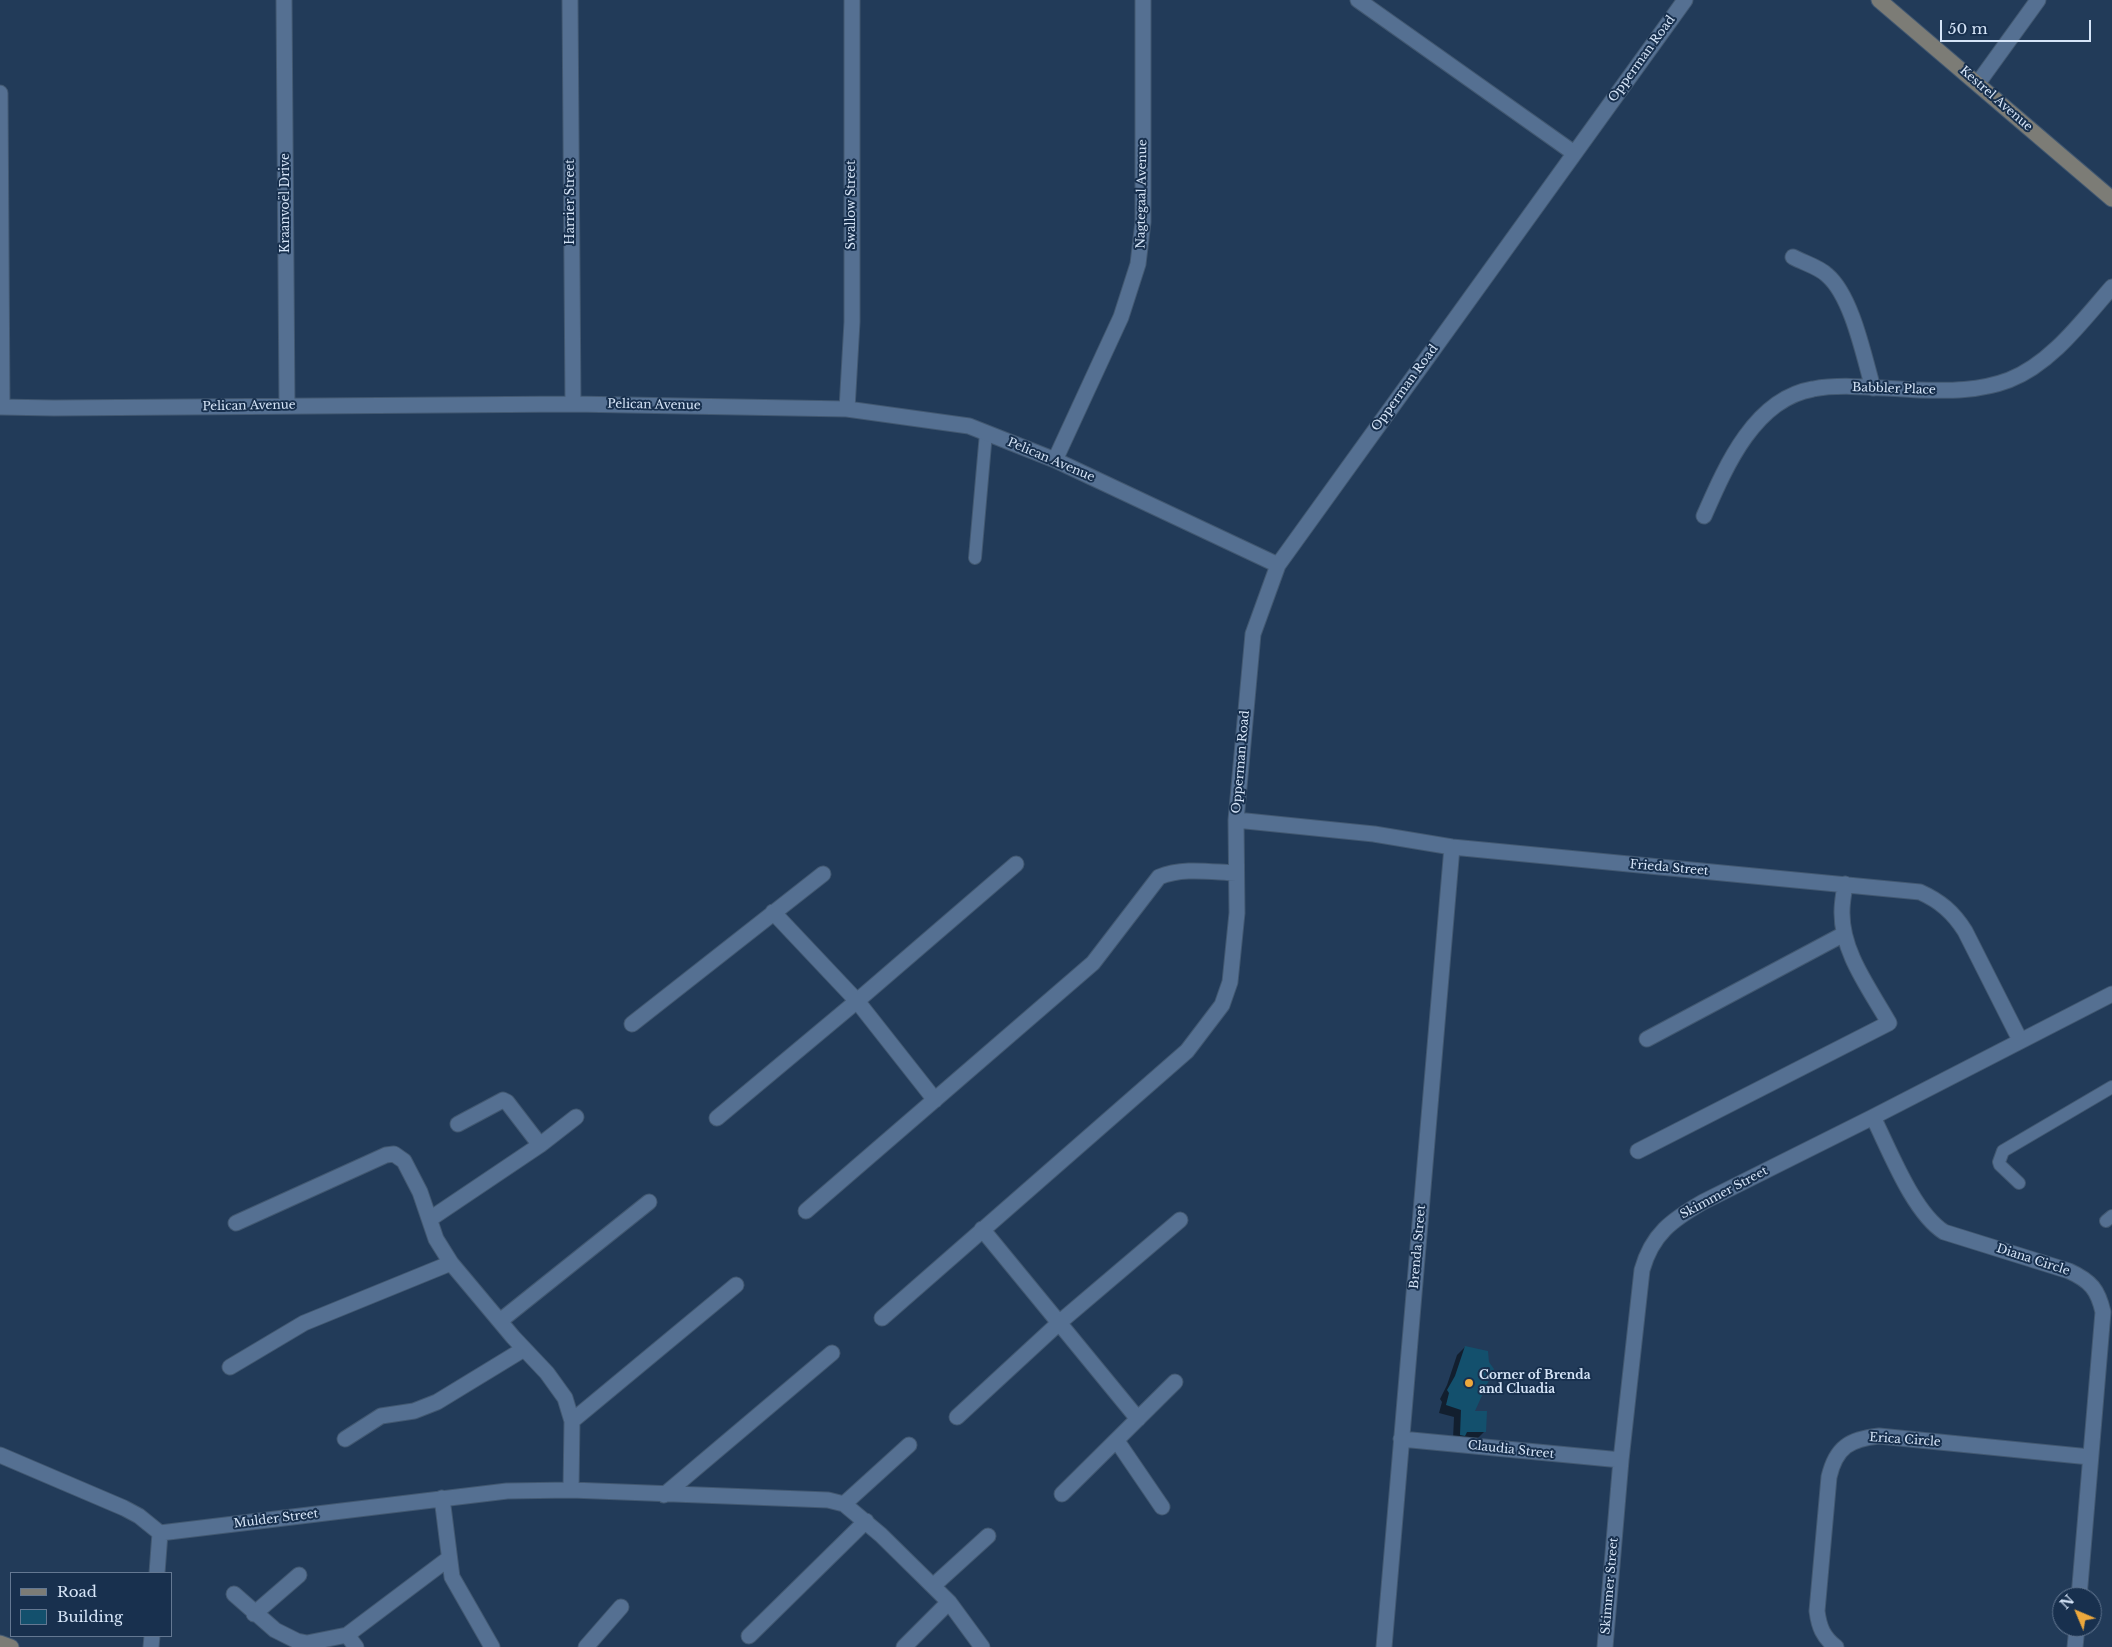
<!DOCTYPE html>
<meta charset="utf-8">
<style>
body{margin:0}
#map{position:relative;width:2112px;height:1647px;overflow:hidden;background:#223b59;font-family:"Libre Baskerville",serif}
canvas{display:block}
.legend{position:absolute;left:10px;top:1572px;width:162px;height:65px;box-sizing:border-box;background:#18304e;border:1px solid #647892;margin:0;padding:6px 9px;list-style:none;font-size:15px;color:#d6e5f8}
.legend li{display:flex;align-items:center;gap:10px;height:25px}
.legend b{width:25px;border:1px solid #647892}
.north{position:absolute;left:2052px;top:1587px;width:50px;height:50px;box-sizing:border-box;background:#18304e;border:1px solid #647892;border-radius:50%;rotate:315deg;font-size:14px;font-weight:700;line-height:20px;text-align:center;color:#d6e5f8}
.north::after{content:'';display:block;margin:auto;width:18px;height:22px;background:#eda83c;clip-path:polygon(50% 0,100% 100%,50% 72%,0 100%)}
.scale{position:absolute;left:1940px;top:20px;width:151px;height:22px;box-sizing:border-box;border:2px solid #d6e5f8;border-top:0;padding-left:6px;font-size:15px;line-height:18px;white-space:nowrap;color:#d6e5f8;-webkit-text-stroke:4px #18304e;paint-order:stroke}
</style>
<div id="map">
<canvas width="2112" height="1647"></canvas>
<ul class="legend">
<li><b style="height:6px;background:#7c7c76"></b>Road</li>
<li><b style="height:14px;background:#13506d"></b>Building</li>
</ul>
<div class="north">N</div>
<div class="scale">50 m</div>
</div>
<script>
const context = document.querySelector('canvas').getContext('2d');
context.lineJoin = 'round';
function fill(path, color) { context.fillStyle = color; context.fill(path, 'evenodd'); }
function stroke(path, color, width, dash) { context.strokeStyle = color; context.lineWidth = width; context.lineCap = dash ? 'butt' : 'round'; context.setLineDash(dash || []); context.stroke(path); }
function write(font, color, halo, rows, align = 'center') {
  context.font = font + ' "Libre Baskerville",serif'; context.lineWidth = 4; context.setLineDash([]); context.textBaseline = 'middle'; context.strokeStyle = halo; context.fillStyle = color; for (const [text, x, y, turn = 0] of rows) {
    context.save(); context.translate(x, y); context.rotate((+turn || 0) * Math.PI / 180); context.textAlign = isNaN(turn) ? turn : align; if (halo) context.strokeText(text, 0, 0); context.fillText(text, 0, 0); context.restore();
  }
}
const shadow = new Path2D(`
 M1465 1347 1474 1412 1485 1431 1477 1439H1453L1454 1417 1439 1413 1442 1402 1440 1399 1447 1385 1457 1355Z`);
const building = new Path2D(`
 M1465 1346 1488 1351 1489 1362 1494 1369 1475 1411H1487L1486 1432H1467L1465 1436 1460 1435 1461 1410 1446 1405 1449 1393 1447 1390 1455 1376Z`);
const lane = new Path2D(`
 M975 558 986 433
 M2019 1183 2000 1165 1999 1162 2003 1151 2112 1087
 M2106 1221 2112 1216`);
const street = new Path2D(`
 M284 0 287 406
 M570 0 573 404
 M1358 0 1574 153
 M1978 83 2038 0
 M0 93 2 406
 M1793 257C1804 263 1819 267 1827 275 1852 296 1864 357 1873 388
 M0 407 54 408 573 404 847 409 969 426 1055 460 1278 565
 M847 409 852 322V0
 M1055 460 1121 317 1138 264 1143 222V0
 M1704 516C1725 468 1754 399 1813 389 1844 383 1887 389 1919 390 1949 391 1980 391 2009 380 2051 364 2083 320 2112 287
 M1236 820 1374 834 1452 847 1920 892C1940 901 1953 912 1965 931L2020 1040
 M773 912 857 1001 935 1100
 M632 1024 823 874
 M1647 1039 1844 934
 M1873 1117C1890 1151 1913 1212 1944 1232L2069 1271C2091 1281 2098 1290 2103 1312L2079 1597
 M717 1118 857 1001 1016 864
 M458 1124 503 1100 507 1102 540 1145
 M1638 1151 1889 1023C1870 989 1841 952 1842 911 1842 902 1844 893 1845 884
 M806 1211 1093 963 1159 877C1183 867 1210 872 1236 873
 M430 1219 540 1145 576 1117
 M236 1223 386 1155 394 1154 404 1161 420 1192 436 1239 451 1263 513 1337 547 1373 565 1398 572 1421 571 1490
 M982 1229 1138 1419
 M882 1318 1187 1051 1222 1005 1230 982 1237 913 1236 820 1253 634 1278 565 1685 0
 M500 1321 649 1202
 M230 1367 304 1323 451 1263
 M957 1417 1060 1322 1180 1220
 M572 1421 736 1285
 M345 1439 381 1416 414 1411 437 1402 524 1349
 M1401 1439 1621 1460
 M1117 1441 1162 1507
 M0 1455 124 1508 139 1516 160 1533 507 1491 571 1490 828 1500 844 1504 881 1535 949 1602 982 1647
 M1062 1494 1175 1382
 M664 1495 832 1353
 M442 1498 452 1577 492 1647
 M844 1504 909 1445
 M157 1573 160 1533
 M933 1586 988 1536
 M234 1594 275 1630 297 1641 307 1643 347 1635 448 1559
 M254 1614 299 1575
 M347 1635 356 1647
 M749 1636 866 1521
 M151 1647 152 1636
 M586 1647 621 1607
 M904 1647 949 1602
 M1384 1647 1452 847
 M1605 1647 1621 1460 1642 1270C1652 1234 1672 1220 1703 1202L1873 1117 2112 994
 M1836 1647C1823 1637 1819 1627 1817 1611L1829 1477C1836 1447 1850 1439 1879 1436L2090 1457
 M2075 1647 2077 1627`);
const secondary = new Path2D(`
 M1879 0 2112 199
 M0 1643 11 1647`);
const markers = [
 [1469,1383,5,"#eda83c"]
];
const streetNames = [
 ["Opperman Road",1642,59,-54],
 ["Kestrel Avenue",1996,99,41],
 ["Nagtegaal Avenue",1142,194,-89],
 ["Harrier Street",571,202,-90],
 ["Kraanvoël Drive",286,203,-90],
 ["Swallow Street",852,205,-90],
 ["Opperman Road",1405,388,-54],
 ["Babbler Place",1894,389,2],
 ["Pelican Avenue",654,405,1],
 ["Pelican Avenue",249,406,-1],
 ["Pelican Avenue",1051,460,23],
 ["Opperman Road",1241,762,-85],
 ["Frieda Street",1669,868,5],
 ["Skimmer Street",1724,1193,-28],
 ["Brenda Street",1418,1247,-85],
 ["Diana Circle",2033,1260,18],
 ["Erica Circle",1905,1440,4],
 ["Claudia Street",1511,1450,6],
 ["Mulder Street",276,1519,-7],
 ["Skimmer Street",1610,1586,-85]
];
const poiNames = [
 ["Corner of Brenda",1479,1376],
 ["and Cluadia",1479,1390]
];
fill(shadow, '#0007');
fill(building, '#13506d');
stroke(lane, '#425871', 14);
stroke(street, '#425871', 17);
stroke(secondary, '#425871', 17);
stroke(lane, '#557092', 12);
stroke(street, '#557092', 15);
stroke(secondary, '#7c7c76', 15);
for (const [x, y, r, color] of markers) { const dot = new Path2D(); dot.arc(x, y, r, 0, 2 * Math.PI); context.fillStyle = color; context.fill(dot); stroke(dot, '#18304e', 2); }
write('12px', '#d6e5f8', '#18304e', streetNames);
write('bold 12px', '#d6e5f8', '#18304e', poiNames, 'left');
</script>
